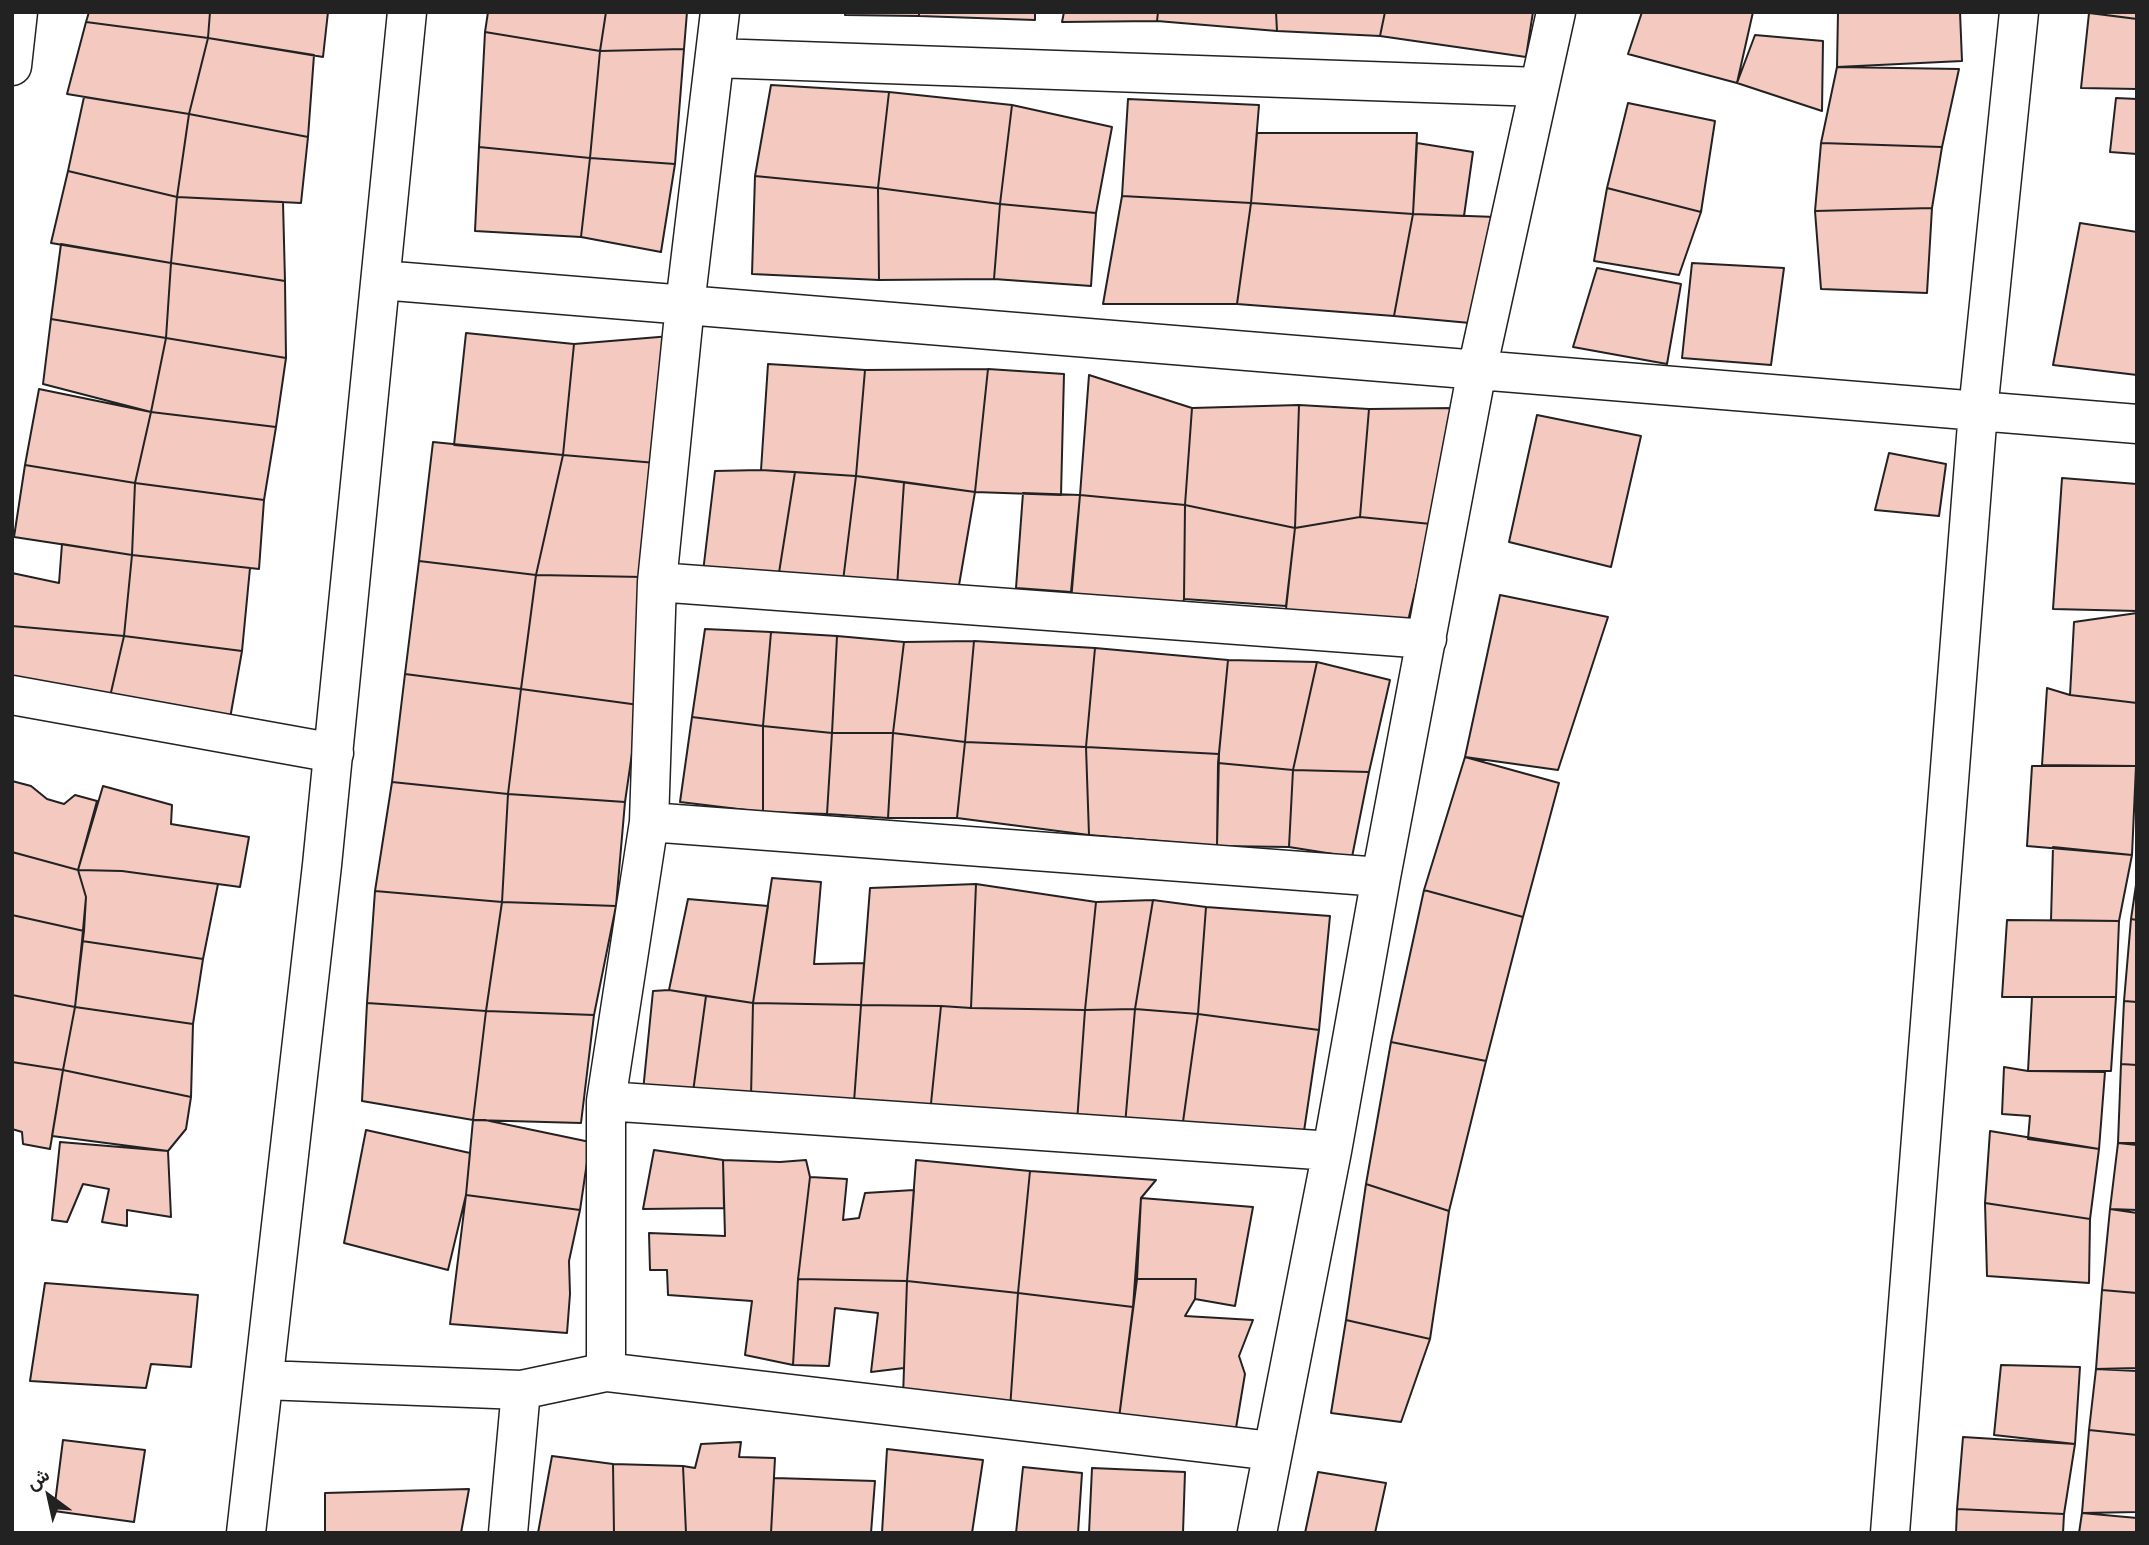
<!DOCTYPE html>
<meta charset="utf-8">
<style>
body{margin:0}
#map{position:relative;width:2149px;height:1545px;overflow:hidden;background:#fff;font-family:"Noto Serif",Vazirmatn,serif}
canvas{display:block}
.frame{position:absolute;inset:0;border:14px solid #222;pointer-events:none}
.north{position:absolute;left:14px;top:1461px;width:70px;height:70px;-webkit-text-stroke:5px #fff;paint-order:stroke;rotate:327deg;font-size:19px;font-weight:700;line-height:28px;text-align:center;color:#222}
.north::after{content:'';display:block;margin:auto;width:24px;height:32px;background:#222;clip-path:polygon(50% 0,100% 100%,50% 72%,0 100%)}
</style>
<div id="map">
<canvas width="2149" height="1545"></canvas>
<div class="frame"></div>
<div class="north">ش</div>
</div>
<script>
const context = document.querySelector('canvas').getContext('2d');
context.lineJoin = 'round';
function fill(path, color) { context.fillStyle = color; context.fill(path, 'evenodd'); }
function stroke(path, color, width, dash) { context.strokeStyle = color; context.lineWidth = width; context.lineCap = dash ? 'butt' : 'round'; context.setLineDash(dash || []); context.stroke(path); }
const building = new Path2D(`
 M89 12H210L208 38 86 22Z
 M210 12H328L323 57 208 38Z
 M488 12H606L600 51 485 32Z
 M606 12H687L684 49 600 51Z
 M845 12H919V16L845 15Z
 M919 12H1035V20L919 16Z
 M1064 12H1158L1157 21 1062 22Z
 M1158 12H1276L1277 31 1157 21Z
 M1276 12H1385L1380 36 1277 31Z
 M1385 12H1533L1526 57 1380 36Z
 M1642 12H1753L1737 83 1628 54Z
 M1838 12H1960L1962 61 1837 67Z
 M2106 12H2137V19L2106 15Z
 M2089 13 2137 19V89L2081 88Z
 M86 22 208 38 189 114 67 94Z
 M485 32 600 51 590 158 479 147Z
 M1755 35 1823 41 1822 111 1737 83Z
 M208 38 314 55 308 137 189 114Z
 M684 49 675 164 590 158 600 51Z
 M1837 67 1959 69 1942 147 1821 143Z
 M771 85 889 92 878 188 755 176Z
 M889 92 1012 105 1000 204 878 188Z
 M84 97 189 114 177 197 68 171Z
 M2116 98 2137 99V154L2110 152Z
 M1128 99 1259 105 1251 203 1122 196Z
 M1628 103 1715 121 1701 212 1607 188Z
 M1012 105 1112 127 1096 213 1000 204Z
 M189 114 308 137 301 203 177 197Z
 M1257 133H1417L1413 214 1251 203Z
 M1417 143 1473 152 1464 216 1413 214Z
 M1821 143 1942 147 1932 208 1815 211Z
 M479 147 590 158 581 237 475 231Z
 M590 158 675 164 661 252 581 237Z
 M68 171 177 197 171 263 51 243Z
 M755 176 878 188 879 280 752 274Z
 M878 188 1000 204 994 279 879 280Z
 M1607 188 1701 212 1679 275 1594 261Z
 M1122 196 1251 203 1237 304H1103Z
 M177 197 283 202 285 281 171 263Z
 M1251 203 1413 214 1394 316 1237 304Z
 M1000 204 1096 213 1091 286 994 279Z
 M1932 208 1927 293 1821 289 1815 211Z
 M1413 214 1496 217 1470 323 1394 316Z
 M2080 223 2137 232V375L2053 365Z
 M61 244 171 263 166 338 51 319Z
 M171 263 285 281 286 358 166 338Z
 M1692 263 1784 268 1771 365 1682 358Z
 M1597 268 1681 284 1667 364 1573 347Z
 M51 319 166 338 151 412 43 384Z
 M466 333 574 344 563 455 454 445Z
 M671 336 656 463 563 455 574 344Z
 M166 338 286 358 276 427 151 412Z
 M768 364 865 370 856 476 761 470Z
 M988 369 1064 374 1061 495 975 492Z
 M988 369 975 492 856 476 865 370Z
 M1089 375 1192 408 1185 505 1080 495Z
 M39 389 151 412 135 483 25 465Z
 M1299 405 1369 409 1360 517 1295 528Z
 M1299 405 1295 528 1185 505 1192 408Z
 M1455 408 1431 524 1360 517 1369 409Z
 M151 412 276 427 264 500 135 483Z
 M1537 415 1641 436 1611 567 1509 542Z
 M433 442 563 455 536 575 419 561Z
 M1889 453 1946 464 1939 516 1875 510Z
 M563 455 656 463 643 577 536 575Z
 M25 465 135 483 132 555 14 537Z
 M761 470 795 472 778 579 703 572 715 471Z
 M795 472 856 476 843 581 778 579Z
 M856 476 904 482 897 587 843 581Z
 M2062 478 2137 484V611L2053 609Z
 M904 482 975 492 958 591 897 587Z
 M135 483 264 500 259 569 132 555Z
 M1023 493 1080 495 1071 592 1016 588Z
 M1080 495 1185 505 1184 599 1181 609 1071 601Z
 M1185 505 1295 528 1286 606 1184 599Z
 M1360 517 1431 524 1408 621 1285 618 1295 528Z
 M62 544 132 555 124 636 12 626V573L59 583Z
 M132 555 250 568 242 651 124 636Z
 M419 561 536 575 521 689 405 674Z
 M536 575 643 577 639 705 521 689Z
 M1500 595 1608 617 1558 770 1465 757Z
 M2137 613V703L2070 695 2074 622Z
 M12 626 124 636 109 701 12 682Z
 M705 629 771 632 763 726 692 717Z
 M771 632 837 636 832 733 763 726Z
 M124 636 242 651 229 724 109 701Z
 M837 636 904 642 893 733H832Z
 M974 641 1095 648 1086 747 965 742Z
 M974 641 965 742 893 733 904 642Z
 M1095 648 1228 660 1219 754 1086 747Z
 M1228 660 1317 662 1293 770 1218 763Z
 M1317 662 1390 680 1369 772 1293 770Z
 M405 674 521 689 508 794 392 782Z
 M2047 688 2070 695 2137 703 2136 766 2042 765Z
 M521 689 639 705 625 802 508 794Z
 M692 717 763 726V812L680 802Z
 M763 726 832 733 827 814 763 812Z
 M832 733H893L888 818 827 814Z
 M893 733 965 742 957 818H888Z
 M965 742 1086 747 1089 835 957 818Z
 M1086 747 1219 754 1217 846 1089 835Z
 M1465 757 1559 783 1523 917 1424 890Z
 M1218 763 1293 770 1289 847 1217 846Z
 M2032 766H2136L2132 855 2027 846Z
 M1293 770 1369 772 1352 857 1289 847Z
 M12 781 31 786 47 799 64 804 75 795 97 801 78 870 12 852Z
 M392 782 508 794 502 902 375 891Z
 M103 786 172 805 171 824 249 837 240 887 122 871 78 870Z
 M508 794 625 802 616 906 502 902Z
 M2053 847 2132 855 2119 921 2051 920Z
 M12 852 78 870 86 897 84 931 12 915Z
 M78 870 122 871 218 884 203 959 82 941 86 897Z
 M772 878 821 882 814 964 864 963 861 1005 753 1003Z
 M2137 878V920L2131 919Z
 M976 884 1096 902 1085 1010 971 1008Z
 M976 884 971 1008 941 1006 861 1005 870 888Z
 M1424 890 1523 917 1486 1061 1391 1042Z
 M375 891 502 902 486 1011 367 1003Z
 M688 899 768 906 753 1003 669 990Z
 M1153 900 1206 907 1198 1014 1135 1009Z
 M1153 900 1135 1009 1085 1010 1096 902Z
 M502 902 616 906 594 1015 486 1011Z
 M1206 907 1330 916 1319 1030 1198 1014Z
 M12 915 84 931 75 1007 12 995Z
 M2131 919 2137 920V1002L2124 1001Z
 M2007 920 2119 921 2116 997H2002Z
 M82 941 203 959 193 1024 75 1007Z
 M669 990 706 996 693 1092 643 1091 653 991Z
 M12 995 75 1007 63 1070 12 1062Z
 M706 996 753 1003 751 1097 693 1092Z
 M2032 997H2116L2111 1071H2028Z
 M2124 1001 2137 1002V1065L2121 1064Z
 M367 1003 486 1011 473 1120 362 1101Z
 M753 1003 861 1005 854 1102 751 1097Z
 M861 1005 941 1006 930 1113 854 1102Z
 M941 1006 971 1008 1085 1010 1077 1122 930 1113Z
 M75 1007 193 1024 191 1097 63 1070Z
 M1135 1009 1198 1014 1182 1129 1125 1125Z
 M1135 1009 1125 1125 1077 1122 1085 1010Z
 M486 1011 594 1015 581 1123 473 1120Z
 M1198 1014 1319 1030 1303 1138 1182 1129Z
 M1391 1042 1486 1061 1449 1211 1366 1184Z
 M12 1062 63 1070 50 1149 23 1144 22 1132 12 1129Z
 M2121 1064 2137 1065V1143H2118Z
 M2004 1067 2028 1071 2105 1072 2099 1149 2028 1139 2030 1116 2002 1114Z
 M63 1070 191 1097 186 1129 168 1151 52 1136Z
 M473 1120H485L590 1142 580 1210 466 1195Z
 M366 1130 470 1153 466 1195 448 1270 344 1243Z
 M1990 1131 2099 1149 2090 1219 1985 1203Z
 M60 1142 168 1151 171 1217 127 1210V1226L102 1222 109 1189 83 1184 67 1222 52 1220Z
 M2118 1143 2137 1145V1210L2110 1209Z
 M654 1150 723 1160 724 1208 643 1209Z
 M723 1160 780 1162 806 1160 810 1177 798 1279 793 1365 745 1355 752 1301 668 1295 667 1270H650L649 1233 725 1236Z
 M916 1160 1030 1171 1018 1293 907 1281Z
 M1030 1171 1156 1180 1141 1198 1133 1307 1018 1293Z
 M810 1177 847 1179 843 1220 859 1218 865 1193 914 1190 907 1281 798 1279Z
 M1366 1184 1449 1211 1430 1339 1346 1320Z
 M466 1195 580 1210 569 1261 570 1294 567 1333 450 1324Z
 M1141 1198 1253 1207 1235 1306 1195 1299 1196 1279H1137Z
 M1985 1203 2090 1219 2089 1283 1987 1276Z
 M2110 1209 2137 1213V1293L2102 1290Z
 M798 1279 907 1281 904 1368 871 1372 878 1313 835 1308 829 1366 793 1365Z
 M1137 1279H1196L1195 1299 1185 1316 1253 1320 1239 1356 1245 1374 1236 1428 1119 1418Z
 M907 1281 1018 1293 1010 1409 903 1397Z
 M45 1283 198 1295 191 1367 151 1364 146 1388 30 1381Z
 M2102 1290 2137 1293V1368L2096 1369Z
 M1018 1293 1133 1307 1119 1418 1010 1409Z
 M1346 1320 1430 1339 1401 1422 1331 1413Z
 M2001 1365 2080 1367 2075 1444 1994 1435Z
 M2096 1369 2137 1371V1435L2089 1430Z
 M2089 1430 2137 1435V1512L2082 1513Z
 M1963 1437 2075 1444 2064 1514 1957 1509Z
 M63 1440 145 1450 134 1522 54 1511Z
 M741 1442 739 1457 775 1458 771 1533H686L683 1466 695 1468 701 1444Z
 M887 1449 983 1460 972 1533H882Z
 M552 1456 613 1464 614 1533H538Z
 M613 1464 683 1466 686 1533H614Z
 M1023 1467 1082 1473 1078 1533H1016Z
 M1092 1468 1185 1472 1183 1533H1089Z
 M1318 1472 1386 1483 1375 1533H1305Z
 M774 1478 875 1481 871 1533H771Z
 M469 1489 461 1533H325V1493Z
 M1957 1509 2064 1514 2063 1533H1956Z
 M2082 1513 2137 1518V1533H2079Z`);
const minor = new Path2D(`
 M715 58 1539 87
 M12 66 18 12
 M381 280 2137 424
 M657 582 1427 639
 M12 695 334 753
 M649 822 1381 877
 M606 1101 1332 1151
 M606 1372V1101L649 822 657 582 685 305 720 12
 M264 1380 521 1390 606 1372 1272 1451
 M246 1533 322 865 407 12
 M508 1533 521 1390
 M1257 1533 1332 1151 1381 877 1477 370 1556 12
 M1890 1533 1978 411 2019 12`);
fill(building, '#f3c9c0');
stroke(building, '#222', 2);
stroke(minor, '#222', 41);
stroke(minor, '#fff', 38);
</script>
